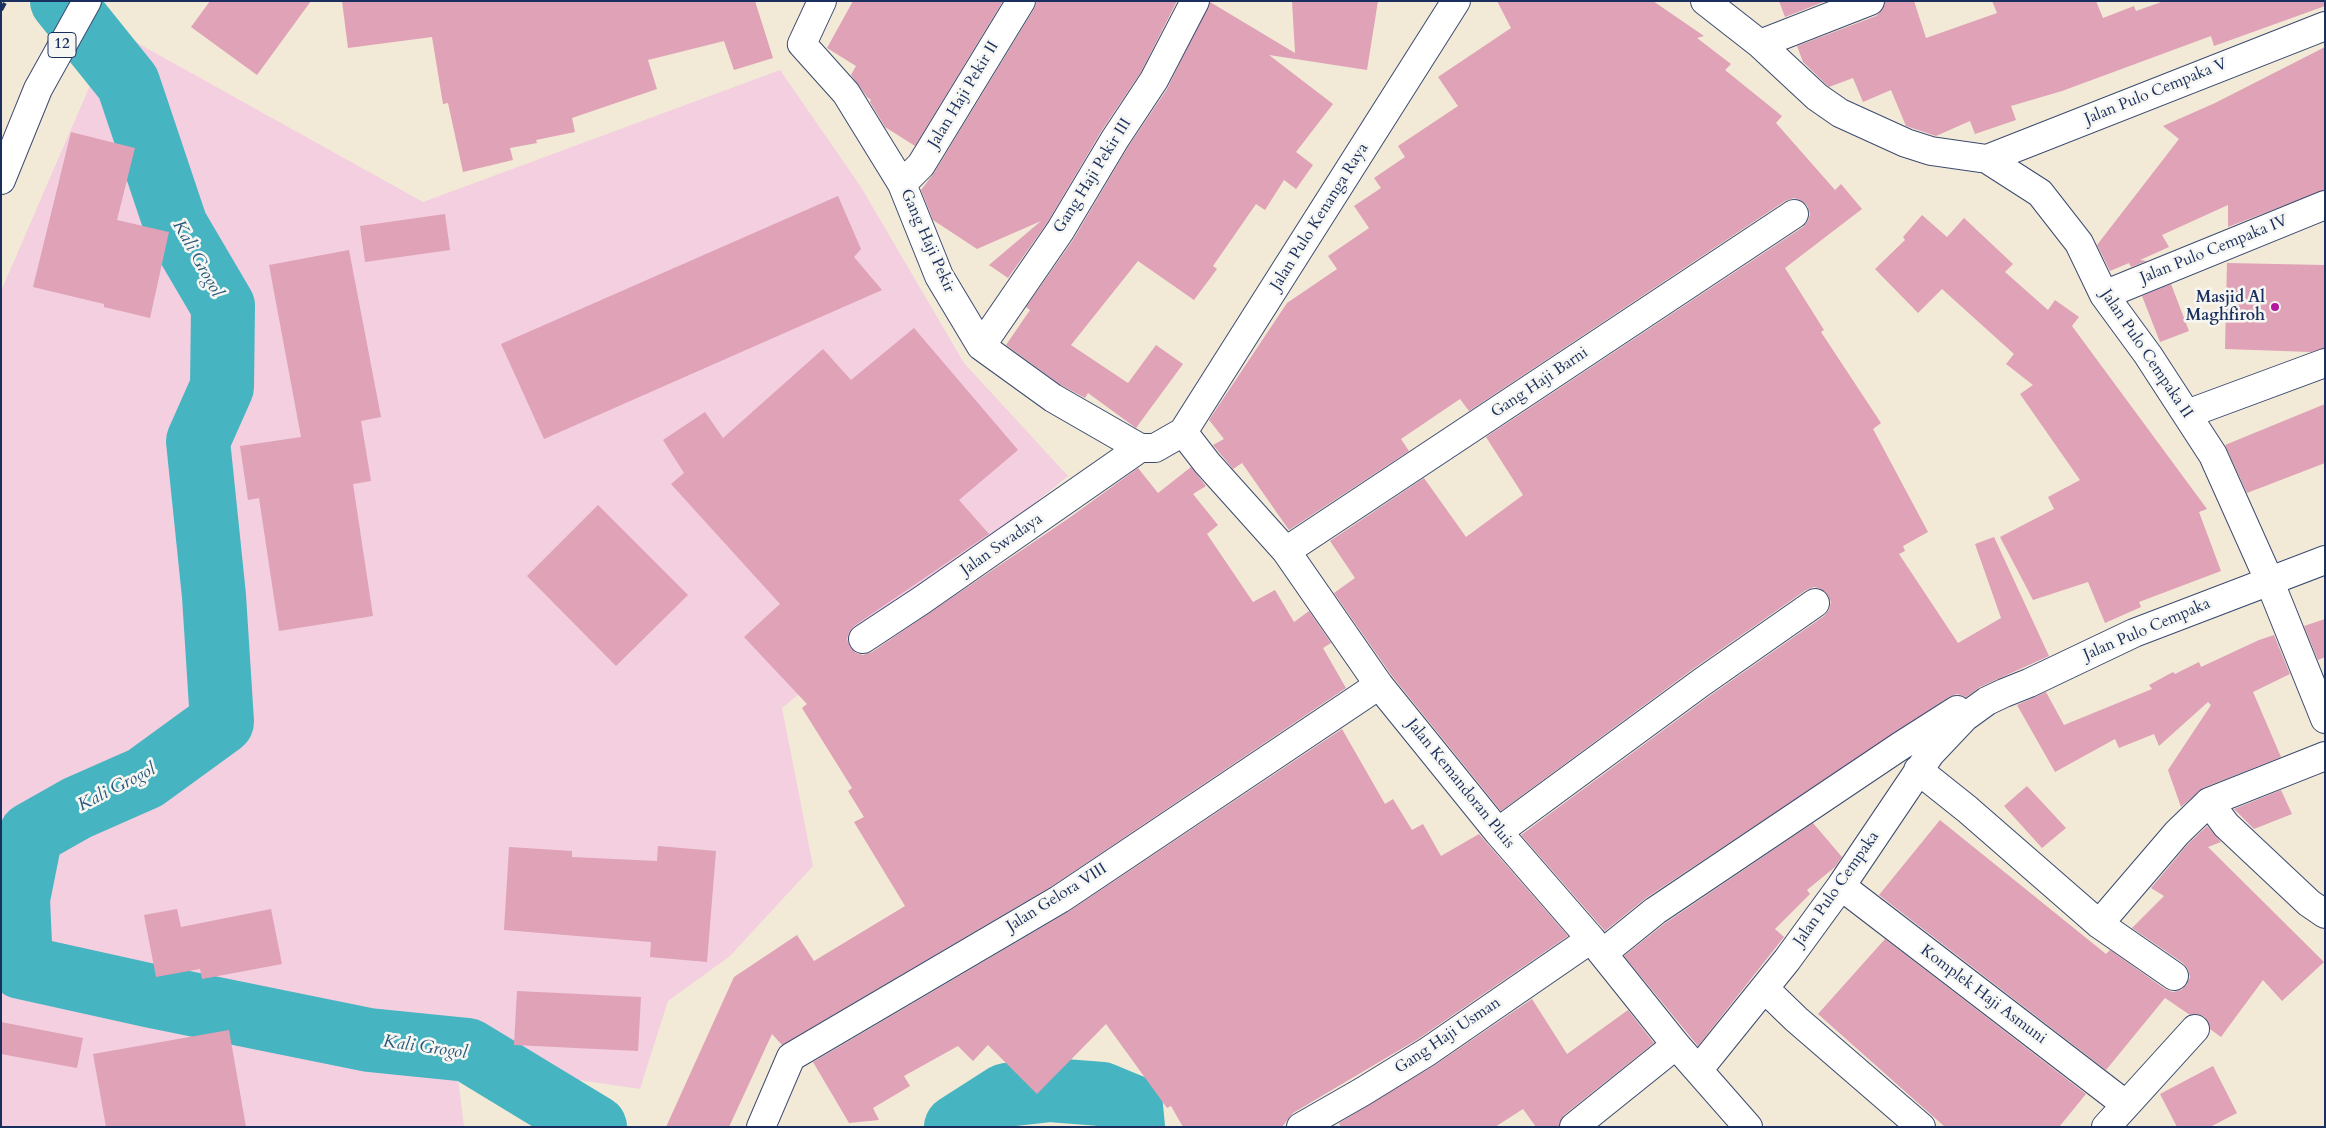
<!DOCTYPE html>
<style>
body{margin:0}
#map{position:relative;width:2326px;height:1128px;overflow:hidden;background:#f2ead7;font-family:Cardo,serif}
canvas{display:block}
.frame{position:absolute;inset:0;border:2px solid #1b2f5e;pointer-events:none}
</style>
<div id="map">
<canvas width="2326" height="1128"></canvas>
<div class="frame"></div>
</div>
<script>
const context = document.querySelector('canvas').getContext('2d');
context.lineJoin = 'round';
function fill(path, color) { context.fillStyle = color; context.fill(path, 'evenodd'); }
function stroke(path, color, width, dash) { context.strokeStyle = color; context.lineWidth = width; context.lineCap = dash ? 'butt' : 'round'; context.setLineDash(dash || []); context.stroke(path); }
function write(font, color, halo, rows, align = 'center') {
  context.font = font + ' Cardo,serif'; context.lineWidth = 5; context.setLineDash([]); context.textBaseline = 'middle'; context.strokeStyle = halo; context.fillStyle = color; for (const [text, x, y, turn = 0] of rows) {
    context.save(); context.translate(x, y); context.rotate((+turn || 0) * Math.PI / 180); context.textAlign = isNaN(turn) ? turn : align; if (halo) context.strokeText(text, 0, 0); context.fillText(text, 0, 0); context.restore();
  }
}
const built = new Path2D(`
 M114 30 423 202 780 70 861 187 964 363 1068 476 782 708 813 866 730 956 668 1001 640 1089 456 1062 464 1127H1V291Z`);
const river = new Path2D(`
 M62 1 128 83 176 226 223 306 222 387 198 441 214 596 222 722 145 778 77 808 31 834 18 899 21 967 152 996 369 1040 468 1050 595 1127
 M956 1127 1006 1095 1050 1090 1102 1094 1131 1106 1133 1127`);
const building = new Path2D(`
 M210 1H311L257 75 191 27Z
 M342 1H755L773 58 734 70 724 41 648 60 657 89 572 118 575 132 536 140 537 143 510 148 513 160 463 172 448 103 443 104 432 37 348 48Z
 M853 1H1003L915 146 885 127 870 102 871 100 867 97 851 75 856 66 827 48Z
 M1037 1H1177L1141 72 1102 130 1047 223 1008 278 989 265 1041 221 977 249 933 220 921 190 934 173 1034 9Z
 M1292 1H1378L1367 70 1269 55 1333 104 1296 152 1313 165 1296 189 1284 180 1265 210 1256 204 1213 266 1217 269 1194 300 1138 261 1071 345 1128 383 1156 345 1183 364 1136 428 1088 393 1085 398 1061 385 1006 345 1030 310 1026 307 1073 240 1128 147 1167 89 1210 2 1295 53Z
 M1497 1H1653L1704 36 1697 38 1731 64 1725 70 1782 116 1776 123 1835 190 1841 184 1862 209 1785 268 1824 330 1821 332 1881 423 1873 429 1928 532 1903 546 1905 551 1899 554 1958 643 2001 618 1975 544 1994 537 2049 656 1980 687 1966 697 1957 694 1949 697 1646 898 1605 931 1521 835 1711 695 1824 616 1829 610 1831 602 1827 594 1821 589 1814 587 1806 590 1693 669 1501 811 1392 676 1334 593 1355 578 1330 541 1424 478 1466 537 1523 495 1486 437 1803 227 1808 221 1810 214 1807 205 1800 200 1794 198 1785 201 1469 411 1460 399 1401 439 1409 451 1289 530 1242 463 1233 469 1213 445 1224 439 1209 420 1287 303 1337 269 1328 256 1369 228 1354 206 1381 188 1374 178 1405 157 1398 146 1458 106 1438 77 1511 28Z
 M1779 1H1826L1785 17Z
 M1885 1H1914L1926 38 1997 13 1992 1H2096L2103 18 2134 6 2136 11 2164 1H2325V6L2214 46 2211 36 2062 91 2011 106 2016 120 1975 134 1970 121 1936 136 1906 126 1891 90 1863 102 1853 78 1829 87 1803 62 1797 46 1876 16 1882 10Z
 M2325 47V190L2228 227V205L2162 235 2169 247 2140 260 2147 261 2131 267 2129 263 2110 271 2097 245 2179 139 2163 126 2215 103Z
 M71 132 135 148 117 220 169 232 150 318 104 307V304L33 287Z
 M838 196 861 249 854 257 882 290 544 439 501 344Z
 M445 214 450 250 365 262 360 226Z
 M1922 215 1947 237 1964 218 2013 264 2005 272 2048 310 2055 300 2079 317 2072 326 2207 509 2199 512 2221 571 2139 602 2141 607 2105 623 2088 582 2033 600 2000 537 2054 509 2048 497 2080 480 2020 394 2033 385 2006 364 2014 354 1942 289 1918 313 1875 269 1905 240 1903 237Z
 M349 250 381 417 361 421 371 481 353 484 373 616 279 631 259 498 248 500 240 446 301 437 269 265Z
 M2227 263 2325 265V348L2311 352 2225 349Z
 M2171 284 2189 331 2160 342 2142 296Z
 M914 328 1018 450 959 500 989 534 854 626 849 632 847 639 850 647 856 653 863 655 872 652 1069 518 1138 468 1158 493 1191 467 1206 486 1193 494 1218 525 1207 534 1253 602 1275 590 1294 622 1309 611 1331 643 1323 648 1346 688 1052 886 782 1045 772 1034 729 1127H666L734 977 797 935 814 961 905 906 854 822 864 817 848 791 852 788 802 708 807 704 744 637 780 604 671 484 684 473 663 440 705 412 723 438 823 349 851 380Z
 M2325 404V463L2247 493 2225 445Z
 M598 505 688 595 616 666 527 576Z
 M2325 619V657L2318 660 2304 626Z
 M2274 635 2290 674 2253 692 2281 757 2203 788 2181 807 2168 770 2211 705 2208 702 2159 746 2154 734 2119 748 2115 739 2055 772 2017 705 2046 692 2064 725 2152 689 2149 685 2173 672 2175 674 2199 662 2201 667 2259 640Z
 M1342 729 1385 804 1393 799 1412 830 1423 824 1441 856 1479 834 1568 936 1418 1039 1293 1113 1282 1127H1183L1171 1106 1167 1108 1106 1024 1037 1094 988 1045 973 1061 958 1046 904 1076 910 1086 873 1108 879 1120 849 1123 813 1062 1068 912Z
 M2027 786 2066 828 2042 848 2004 806Z
 M2281 790 2292 814 2254 829 2234 809Z
 M1940 820 2106 954 2110 950 2165 989 2173 992 2181 990 2187 984 2190 977 2188 969 2183 963 2132 928 2164 896 2151 888 2188 844 2207 826 2221 842 2208 847 2324 962 2282 1001 2263 980 2221 1037 2210 1029 2205 1017 2198 1014 2190 1015 2165 998 2106 1070 1879 895Z
 M1813 823 1842 857 1835 867 1807 890 1810 894 1775 929 1784 937 1698 1046 1624 956 1664 924Z
 M658 846 716 851 707 962 650 957 651 942 504 930 509 847 572 851V857L657 861Z
 M177 909 181 927 271 909 282 964 202 979 200 969 156 977 144 915Z
 M1885 939 2086 1094 2059 1127H1945L1818 1014Z
 M517 991 641 997 638 1051 514 1045Z
 M1532 999 1567 1054 1628 1010 1654 1043 1564 1115 1559 1127H1536L1523 1109 1495 1127H1341L1339 1123 1435 1065Z
 M1 1022 83 1038 77 1068 1 1054Z
 M229 1030 246 1127H106L93 1054Z
 M2213 1066 2237 1113 2210 1127H2177L2160 1094Z`);
const minor = new Path2D(`
 M822 1 802 44 846 93 902 184 939 276 981 346 1053 398 1140 448H1155L1183 432 1456 1
 M1705 1 1760 44 1817 97 1840 113 1906 143 1931 151 1987 159 2040 193 2079 243 2104 295 2148 355 2213 455 2269 580 2325 719
 M1760 44 1870 1
 M1987 159 2325 26
 M902 184 921 165 1021 1
 M2104 295 2325 205
 M981 346 1060 231 1115 139 1154 80 1195 1
 M2187 414 2325 363
 M1183 432 1207 463 1286 551 1379 685 1498 832 1591 939 1676 1045 1748 1127
 M1286 551 1794 214
 M863 639 922 600 1140 448
 M1918 770 1967 809 2099 924 2174 976
 M2209 802 2226 825 2309 903 2325 914
 M1498 832 1702 682 1815 603
 M1841 886 2125 1104
 M2099 924 2177 833 2209 802 2325 756
 M1603 953 1655 911 1899 747 1957 710
 M1765 989 1796 1019 1921 1127
 M1699 1069 1787 960 1841 886 1930 754 1965 717 1987 701 2004 693 2029 683 2134 633 2325 560
 M761 1127 791 1057 1060 899 1379 685
 M1301 1127 1362 1092 1427 1052 1591 939
 M1574 1127 1676 1045
 M2106 1127 2195 1029`);
const trunk = new Path2D(`
 M1 180 38 89 87 1`);
const rail = new Path2D(`
 M1 10 6 1`);
const markers = [
 [2275,307,5,"#b5179e"]
];
const shields = [
 [62,45,28]
];
const shieldNames = [
 ["12",62,45]
];
const streetNames = [
 ["Jalan Pulo Cempaka V",2156,92,-22],
 ["Jalan Haji Pekir II",964,95,-59],
 ["Gang Haji Pekir III",1093,176,-58],
 ["Jalan Pulo Kenanga Raya",1320,217,-58],
 ["Gang Haji Pekir",927,241,66],
 ["Jalan Pulo Cempaka IV",2214,250,-22],
 ["Jalan Pulo Cempaka II",2146,354,56],
 ["Gang Haji Barni",1540,383,-34],
 ["Jalan Swadaya",1002,545,-35],
 ["Jalan Pulo Cempaka",2147,630,-23],
 ["Jalan Kemandoran Pluis",1460,784,51],
 ["Jalan Pulo Cempaka",1837,889,-55],
 ["Jalan Gelora VIII",1057,898,-32],
 ["Komplek Haji Asmuni",1983,995,37],
 ["Gang Haji Usman",1448,1036,-34]
];
const poiNames = [
 ["Masjid Al",2265,298],
 ["Maghfiroh",2265,316]
];
const waterNames = [
 ["Kali Grogol",197,259,61],
 ["Kali Grogol",117,788,-27],
 ["Kali Grogol",425,1048,8]
];
fill(built, '#f3cfe0');
stroke(river, '#46b4c1', 64);
fill(building, '#dfa2b6');
stroke(minor, '#3b4b70', 30);
stroke(trunk, '#3b4b70', 30);
stroke(minor, '#fff', 28);
stroke(trunk, '#fff', 28);
stroke(rail, '#1b2f5e', 4, [8, 4]);
for (const [x, y, r, color] of markers) { const dot = new Path2D(); dot.arc(x, y, r, 0, 2 * Math.PI); context.fillStyle = color; context.fill(dot); stroke(dot, '#f6f6f2', 2); }
for (const [x, y, w] of shields) { const box = new Path2D(); box.roundRect(x - w / 2, y - 12.5, w, 25, 4); context.fillStyle = '#f6f6f2'; context.fill(box); stroke(box, '#1b2f5e', 1); }
write('bold 15px', '#1b2f5e', null, shieldNames);
write('16px', '#1b2f5e', '#f6f6f2', streetNames);
write('bold 16px', '#1b2f5e', '#f6f6f2', poiNames, 'right');
write('italic 18px', '#28577c', '#f6f6f2', waterNames);
</script>
